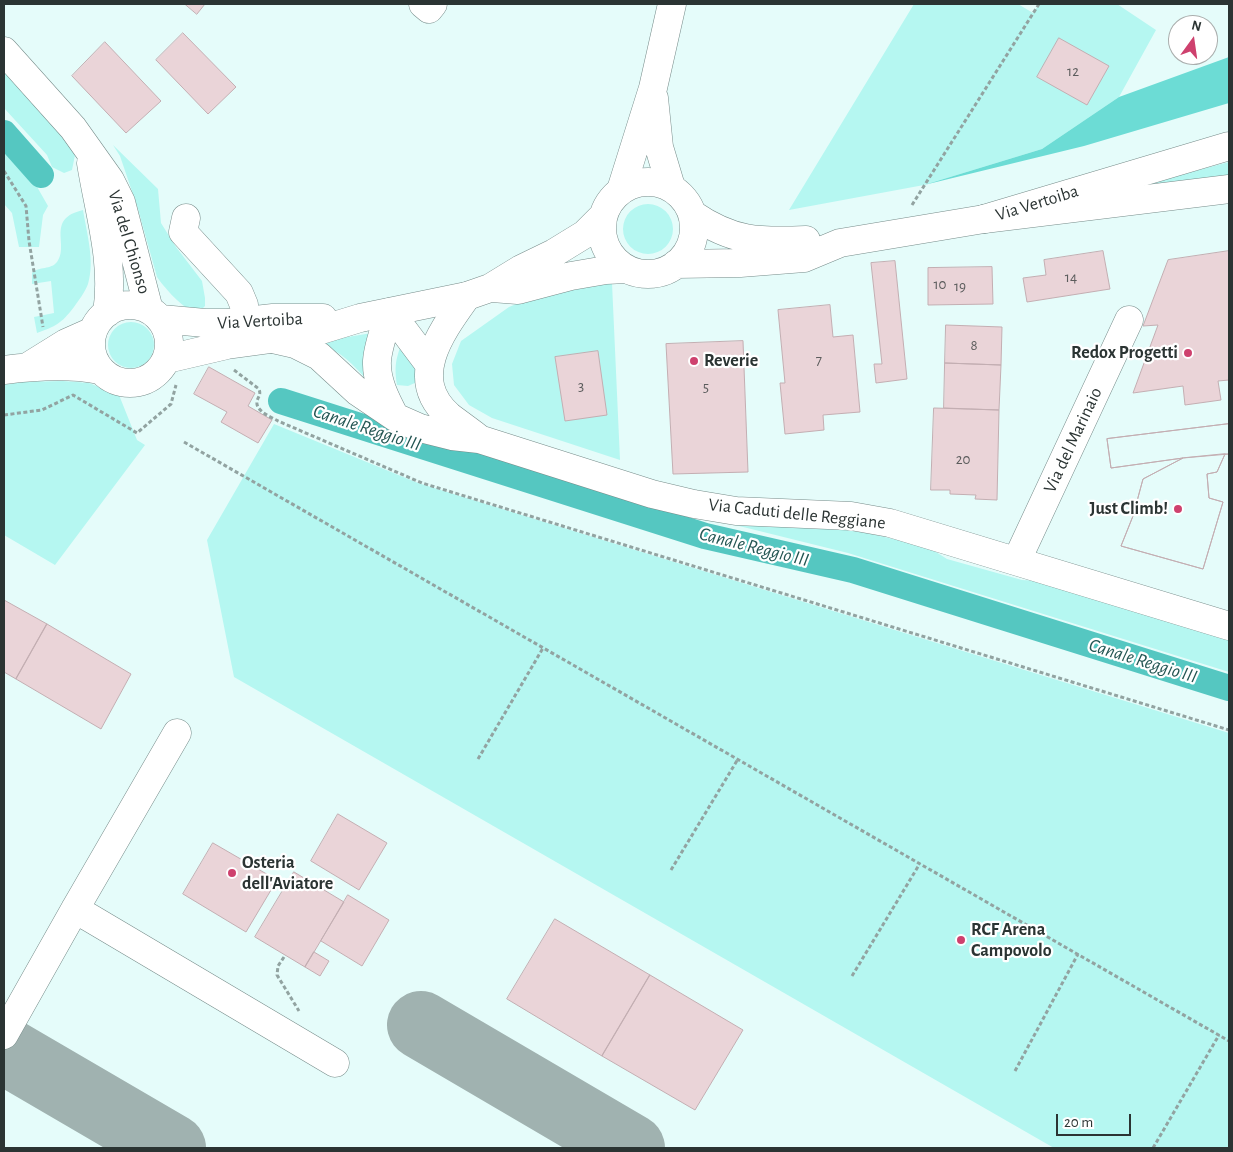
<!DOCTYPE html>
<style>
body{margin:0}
#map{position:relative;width:1233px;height:1152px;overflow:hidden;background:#e5fcfa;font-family:"Alegreya Sans",sans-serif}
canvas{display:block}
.frame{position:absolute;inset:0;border:5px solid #2b3433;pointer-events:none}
.north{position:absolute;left:1168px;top:15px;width:50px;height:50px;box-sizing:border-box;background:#fff;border:1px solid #aaaead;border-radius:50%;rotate:14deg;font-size:14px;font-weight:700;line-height:20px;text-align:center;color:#2b3433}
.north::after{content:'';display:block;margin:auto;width:18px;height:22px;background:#ce416e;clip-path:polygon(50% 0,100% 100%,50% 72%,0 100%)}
.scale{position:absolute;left:1056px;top:1114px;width:75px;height:22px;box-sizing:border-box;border:2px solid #2b3433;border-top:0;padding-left:6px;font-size:15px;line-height:18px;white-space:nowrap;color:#2b3433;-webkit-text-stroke:4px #fff;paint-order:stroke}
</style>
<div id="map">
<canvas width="1233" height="1152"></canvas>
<div class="frame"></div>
<div class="north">N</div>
<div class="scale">20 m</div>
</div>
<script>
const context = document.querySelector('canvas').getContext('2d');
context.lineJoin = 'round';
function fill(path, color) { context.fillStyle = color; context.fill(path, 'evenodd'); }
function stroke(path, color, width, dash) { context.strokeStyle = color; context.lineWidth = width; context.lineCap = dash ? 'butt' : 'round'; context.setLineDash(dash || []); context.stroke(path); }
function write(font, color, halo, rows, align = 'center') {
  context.font = font + ' "Alegreya Sans",sans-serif'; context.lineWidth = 4.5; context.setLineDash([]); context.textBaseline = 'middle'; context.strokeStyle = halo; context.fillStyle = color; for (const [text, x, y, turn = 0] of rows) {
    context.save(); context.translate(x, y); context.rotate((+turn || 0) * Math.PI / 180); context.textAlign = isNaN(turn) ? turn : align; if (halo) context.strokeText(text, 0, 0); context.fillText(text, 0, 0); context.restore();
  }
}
const green = new Path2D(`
 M914 4H1018L1033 13 1039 4H1117L1156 30 1119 97 1042 149 924 185 789 210Z
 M4 66 77 145 72 170 64 173 52 167 47 155 4 108Z
 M4 145 28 171 48 206 43 215 39 247H19L12 213 4 204Z
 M113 145 158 189 161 223 176 247 202 281 205 298V306L201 310C198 310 193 310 189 309 180 305 163 286 157 277L138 209 120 156Z
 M1229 162V178L1111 193Z
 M623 229a25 25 0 1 1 50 0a25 25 0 1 1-50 0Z
 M83 210C87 234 95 261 88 284 85 292 79 300 74 307 61 324 56 326 37 333L34 317 54 313 51 281 32 284V273C39 266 51 270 57 262 70 245 45 219 83 210Z
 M612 283 620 460 492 418 469 405 454 385 452 364 461 341 509 307 533 297Z
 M108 345a23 23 0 1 1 46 0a23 23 0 1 1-46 0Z
 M378 332 376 388C362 376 351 360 335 351 329 347 323 345 317 342Z
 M403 340 416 353 417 382 408 386 397 385C394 365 396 358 403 340Z
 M63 381 89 383 119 395 137 440 145 445 55 565 4 535V385L22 382Z
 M274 424 418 483 1229 733V1148H1054L234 677 207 540Z
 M731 524 844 530 867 533 928 547 947 559 1022 580 1040 581 1229 637V672L848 553Z`);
const forest = new Path2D(`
 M1229 57V103L1084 146 924 185 1042 149 1119 97Z`);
const canal = new Path2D(`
 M4 133 41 175
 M281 401 705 536 853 570 1229 688`);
const taxiway = new Path2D(`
 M421 1025 631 1148
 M4 1050 172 1148`);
const building = new Path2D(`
 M185 4H205L197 14Z
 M183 33 236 87 208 114 156 60Z
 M1059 38 1109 66 1087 105 1037 77Z
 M105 42 161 101 126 133 72 76Z
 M1103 251 1110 289 1027 302 1023 278 1046 275 1044 260Z
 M1229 251V380L1218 381 1221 400 1185 405 1183 386 1133 393 1158 325 1143 326 1168 260Z
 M895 261 907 379 876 383 874 364H882L871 263Z
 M992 267 993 304 928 305V268Z
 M830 305 833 337 853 335 860 412 823 415 824 430 785 434 780 383H785L778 310Z
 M946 325 1002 327 1001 365 945 363Z
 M743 341 748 472 673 474 666 344Z
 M598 351 607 415 565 421 555 357Z
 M945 363 1001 365 999 410 944 408Z
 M209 367 255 393 248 406 272 420 258 443 221 422 227 412 194 394Z
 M934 408 999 410 997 500 975 499 976 495 950 494V490H931Z
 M1229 424V454L1183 458 1111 468 1107 439Z
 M1229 424V454H1225L1217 472 1207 474 1209 498 1223 502 1203 569 1121 546 1133 516 1143 479 1183 458 1111 468 1107 439Z
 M1225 454 1217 472 1207 474 1209 498 1223 502 1203 569 1121 546 1133 516 1143 479 1183 458Z
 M4 600 47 624 16 679 4 672Z
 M47 624 131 674 101 729 16 679Z
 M338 814 387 843 359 890 311 861Z
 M213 843 277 880 246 932 183 894Z
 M294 872 344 902 305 967 255 937Z
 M348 895 389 920 362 966 321 941Z
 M555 919 650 975 602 1056 507 999Z
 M314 952 329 961 320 976 305 967Z
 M650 975 743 1030 695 1110 602 1056Z`);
const path = new Path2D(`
 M4 171 26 206 29 241 43 327
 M912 205 1039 4
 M234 370 259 389C261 395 259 395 257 401 255 411 271 417 278 421L422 483 1229 730
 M4 415 42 410 73 395 137 433 171 404 176 385
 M184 442 1229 1041
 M478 759 543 648
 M671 870 738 759
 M284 957 278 966 277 975 299 1011
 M852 976 919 865
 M1015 1071 1078 954
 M1153 1148 1219 1035`);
const minor = new Path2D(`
 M423 4 429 9 433 4
 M186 218 183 232 239 293 244 305 245 321
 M467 296C442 331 406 378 449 416 458 423 468 430 477 437
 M390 312C385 328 378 345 377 361 376 381 386 400 395 417
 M390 312 429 364
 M273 339 295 344 319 356 358 392 395 417 420 428 452 436 479 439 652 494 694 504 736 511 851 516 890 523 1229 626
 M1017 560 1129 320
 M75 909 335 1063
 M4 1035 75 909 177 733`);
const major = new Path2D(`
 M4 51 73 128 110 180 121 202 149 310
 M91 163C99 213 115 262 107 313
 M602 228a46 46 0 1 1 92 0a46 46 0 1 1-92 0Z
 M692 214C733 242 758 242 806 240
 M676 264 740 263 804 258 840 243 984 219 1229 146
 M492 288 518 290 571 276 606 270 626 269
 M91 344a39 39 0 1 1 78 0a39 39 0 1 1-78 0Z
 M161 319 205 323H228L273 318H323
 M167 359 227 345 308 334 360 318 467 296 490 288 521 269 554 253 585 234 603 216
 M29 366 66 343 93 331
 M4 370C36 366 69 364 100 370`);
const highway = new Path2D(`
 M654 98 659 147 671 187
 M621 190 653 88 672 4
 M984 219 1229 189`);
const markers = [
 [1188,353,5,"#ce416e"],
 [694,361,5,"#ce416e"],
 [1178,509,5,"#ce416e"],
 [232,873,5,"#ce416e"],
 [961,940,5,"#ce416e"]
];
const numberNames = [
 ["12",1073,71],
 ["14",1071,277],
 ["10",940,284],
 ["19",960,286],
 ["8",974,345],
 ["7",819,360],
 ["3",581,386],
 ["5",706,387],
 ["20",963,459]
];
const streetNames = [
 ["Via Vertoiba",1037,203,-17],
 ["Via del Chionso",129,242,73],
 ["Via Vertoiba",260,321,-3],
 ["Via del Marinaio",1073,440,-65],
 ["Via Caduti delle Reggiane",797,514,6]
];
const poiNames = [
 ["Redox Progetti",1178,353,"right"],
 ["Reverie",704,361],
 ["Just Climb!",1168,509,"right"],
 ["Osteria",242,863],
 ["dell'Aviatore",242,884],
 ["RCF Arena",971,930],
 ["Campovolo",971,951]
];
const waterNames = [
 ["Canale Reggio III",367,428,18],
 ["Canale Reggio III",754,547,14],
 ["Canale Reggio III",1143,661,17]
];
fill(green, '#b5f7f1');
fill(forest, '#6cdcd5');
stroke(canal, '#55c7c1', 26);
stroke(taxiway, '#a0b2b0', 68);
fill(building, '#ead4d8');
stroke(building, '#c3aeb2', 1);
stroke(minor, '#778c8a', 29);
stroke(major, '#778c8a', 29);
stroke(highway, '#778c8a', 29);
stroke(path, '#92a3a1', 3, [4, 2.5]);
stroke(minor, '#fff', 28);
stroke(major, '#fff', 28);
stroke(highway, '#fff', 28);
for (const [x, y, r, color] of markers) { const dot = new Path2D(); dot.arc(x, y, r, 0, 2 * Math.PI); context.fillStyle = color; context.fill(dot); stroke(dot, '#fff', 2); }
write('15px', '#5b5c5c', null, numberNames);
write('18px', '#2b3433', '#fff', streetNames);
write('bold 18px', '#2b3433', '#fff', poiNames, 'left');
write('italic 19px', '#245653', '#fff', waterNames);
</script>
